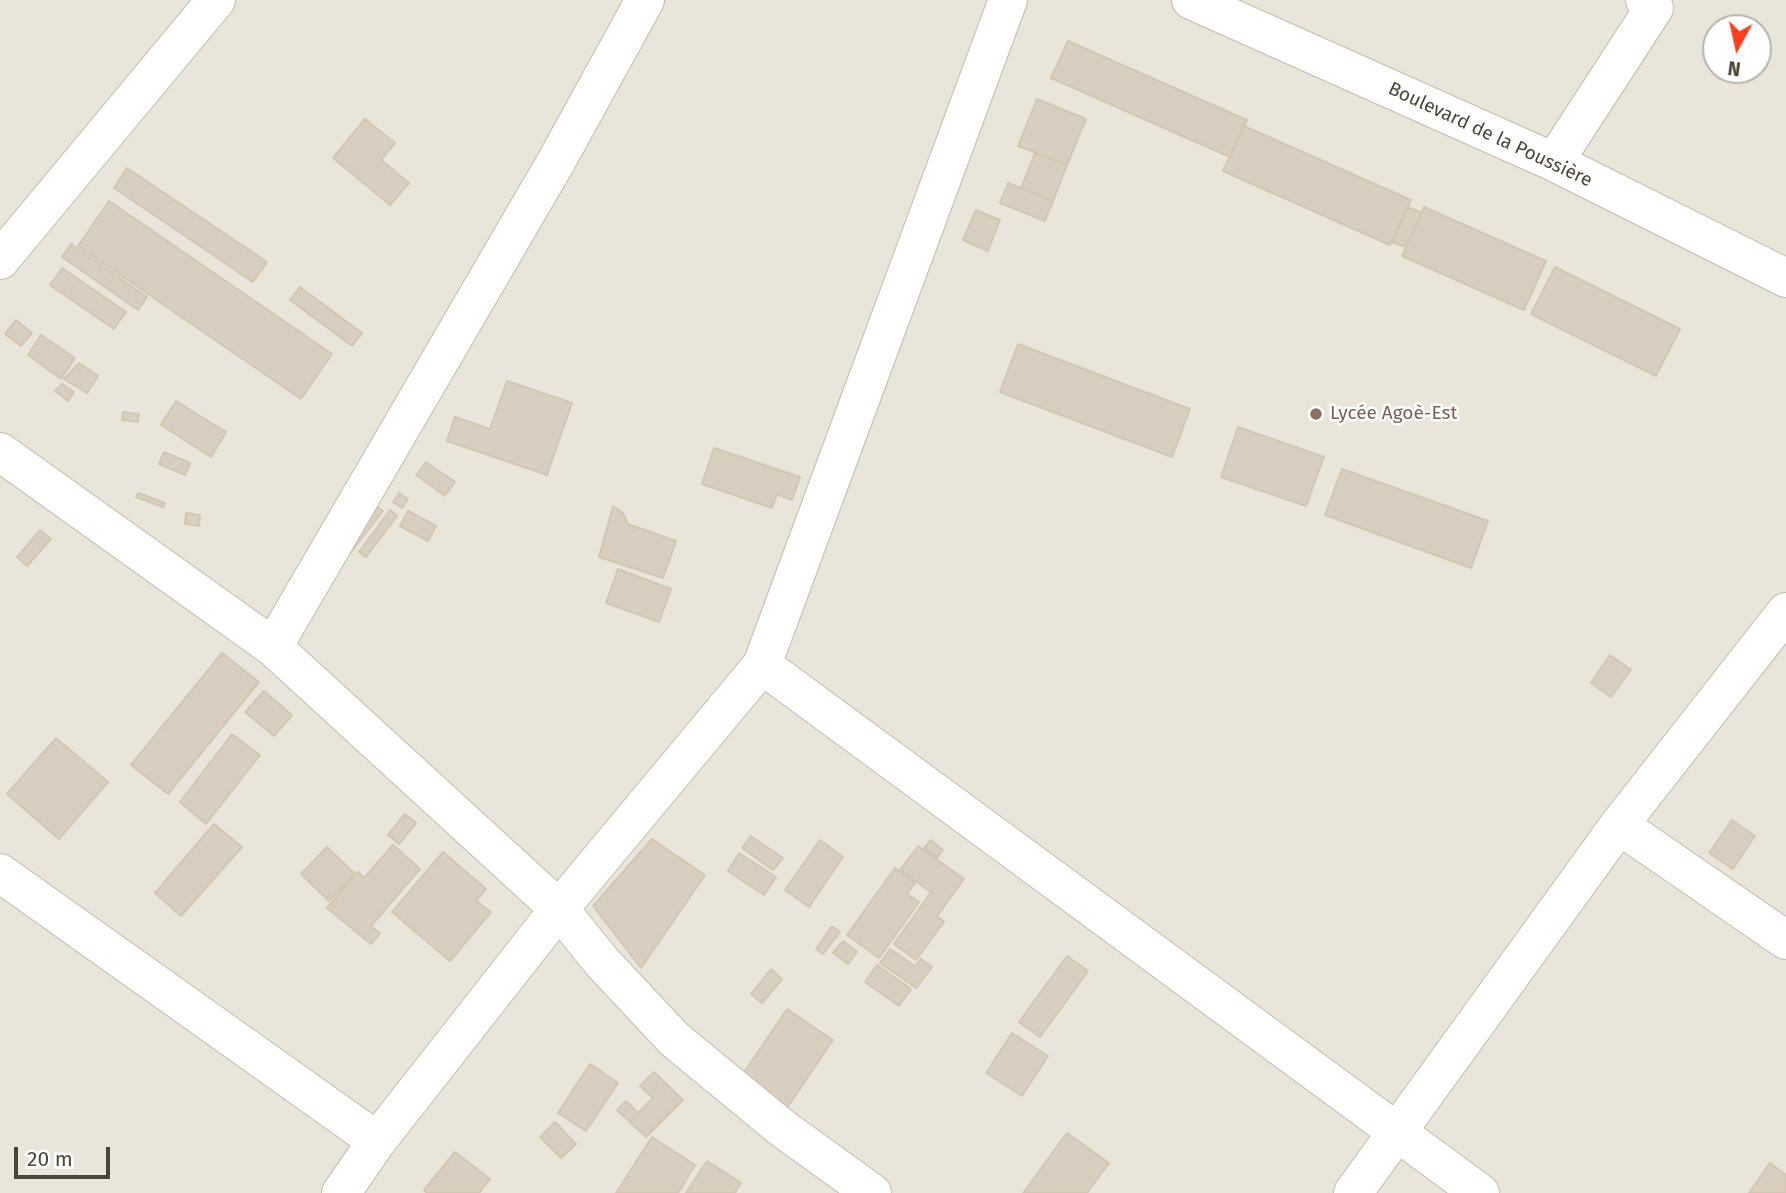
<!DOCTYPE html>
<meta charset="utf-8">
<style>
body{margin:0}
#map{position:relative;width:1786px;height:1193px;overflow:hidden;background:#f6f3ec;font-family:"Fira Sans",sans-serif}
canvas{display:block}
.north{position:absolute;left:1702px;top:14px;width:70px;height:70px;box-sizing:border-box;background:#fff;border:2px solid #b7b4b0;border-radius:50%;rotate:188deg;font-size:19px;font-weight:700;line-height:28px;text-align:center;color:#4b4439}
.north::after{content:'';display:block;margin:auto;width:24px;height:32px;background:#fc3f1d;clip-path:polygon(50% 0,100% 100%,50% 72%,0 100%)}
.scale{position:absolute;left:14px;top:1147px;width:96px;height:32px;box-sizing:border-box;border:4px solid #4b4439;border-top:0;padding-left:9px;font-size:21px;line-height:24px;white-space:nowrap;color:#4b4439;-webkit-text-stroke:5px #fff;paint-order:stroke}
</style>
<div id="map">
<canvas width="1786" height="1193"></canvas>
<div class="north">N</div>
<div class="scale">20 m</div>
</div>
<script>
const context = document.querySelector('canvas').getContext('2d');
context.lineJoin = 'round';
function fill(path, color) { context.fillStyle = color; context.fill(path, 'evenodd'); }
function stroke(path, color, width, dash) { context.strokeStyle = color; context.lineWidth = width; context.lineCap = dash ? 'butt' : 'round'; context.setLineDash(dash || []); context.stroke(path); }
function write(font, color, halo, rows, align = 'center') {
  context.font = font + ' "Fira Sans",sans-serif'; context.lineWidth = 5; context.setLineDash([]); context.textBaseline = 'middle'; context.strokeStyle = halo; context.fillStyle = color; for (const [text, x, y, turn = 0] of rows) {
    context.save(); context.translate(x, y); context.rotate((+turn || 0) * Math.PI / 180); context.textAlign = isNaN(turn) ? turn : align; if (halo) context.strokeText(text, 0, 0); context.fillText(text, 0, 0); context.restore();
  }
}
const residential = new Path2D(`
 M0 0H1786V1193H0ZM1716 28H1758V70H1716Z`);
const building = new Path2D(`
 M1068 41 1247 120 1230 157 1051 78Z
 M1037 99 1086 119 1067 165 1018 146Z
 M365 119 395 143 381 160 409 183 390 205 333 158Z
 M1244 126 1411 200 1390 245 1223 171Z
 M1035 153 1067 165 1053 201 1021 188Z
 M127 168 267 262 253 282 114 188Z
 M1008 183 1053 201 1045 221 1000 203Z
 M109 201 332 354 301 399 78 246Z
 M1408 207 1422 213 1406 247 1392 242Z
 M1424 207 1546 261 1524 310 1402 256Z
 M976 210 1000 220 988 251 963 240Z
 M71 244 147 297 138 310 62 257Z
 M1555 267 1680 329 1656 376 1531 314Z
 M62 268 126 312 114 329 50 285Z
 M300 287 362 333 352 346 290 300Z
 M16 320 32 333 21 346 5 334Z
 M41 335 75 358 61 379 28 355Z
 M1018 344 1190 409 1172 457 1000 392Z
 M79 363 98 376 87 393 64 379Z
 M507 381 572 403 547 475 447 441 455 417 490 429Z
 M62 384 74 392 68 401 55 391Z
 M176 401 226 432 211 457 161 425Z
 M123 412 139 414 138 422 122 420Z
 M1238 427 1324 457 1306 506 1221 477Z
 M714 448 800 477 792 500 777 494 772 508 702 484Z
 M164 452 190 463 185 475 159 464Z
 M426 462 455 482 445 496 416 475Z
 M1342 469 1488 521 1471 568 1325 515Z
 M138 493 165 503 163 507 136 497Z
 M399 493 408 499 402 508 393 502Z
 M375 505 383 511 347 557Z
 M613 506 623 513 628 524 676 541 663 578 599 557Z
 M390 510 397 516 366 557 359 552Z
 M408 511 436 526 428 541 400 526Z
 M186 513 200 515 199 526 185 524Z
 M40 530 51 539 27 566 17 557Z
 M618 569 671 589 659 622 606 603Z
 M222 653 259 682 168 794 131 765Z
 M1610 655 1631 670 1611 697 1591 683Z
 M264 691 292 715 274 736 245 712Z
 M232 734 260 755 206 824 180 802Z
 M56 738 108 782 59 839 7 794Z
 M405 814 416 823 399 844 388 835Z
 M1732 820 1755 836 1733 869 1709 853Z
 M214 824 242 847 181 916 155 893Z
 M751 836 783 858 773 870 742 848Z
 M652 839 705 875 641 968 593 906Z
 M820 840 843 857 809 907 785 890Z
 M931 840 943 850 937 858 924 848Z
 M393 845 420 869 371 926 380 933 371 944 327 908 358 872 364 878Z
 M918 846 964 879 937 916 944 922 916 960 894 944 931 892 900 870Z
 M327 847 355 874 329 901 301 874Z
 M443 852 486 889 476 901 491 912 450 961 392 912Z
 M739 853 776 877 764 895 728 871Z
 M895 868 915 883 907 894 919 902 879 958 847 935Z
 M832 926 840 932 823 954 816 949Z
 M843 941 857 952 848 964 833 953Z
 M890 949 915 966 921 959 932 967 916 988 880 963Z
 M1067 956 1088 971 1040 1037 1019 1022Z
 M877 965 911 989 899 1006 865 982Z
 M771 969 782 979 762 1003 751 994Z
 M787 1009 833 1040 787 1108 741 1077Z
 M1012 1033 1048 1056 1022 1096 986 1073Z
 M590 1064 618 1083 586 1131 558 1113Z
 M654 1072 683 1100 646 1137 617 1110 626 1101 638 1113 653 1098 640 1086Z
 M555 1122 576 1144 561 1158 540 1137Z
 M1067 1133 1109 1163 1087 1193H1023Z
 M652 1137 695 1165 678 1193H616Z
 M455 1152 490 1179 479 1193H427L424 1190Z
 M707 1161 741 1183 735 1193H686Z
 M1770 1163 1786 1175V1193H1749Z`);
const minor = new Path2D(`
 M1191 0 1554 162 1786 278
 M1554 162 1654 8 1645 0
 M0 260 216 0
 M0 452 273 647 559 909 602 962 674 1039 782 1128 872 1193
 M273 647 557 160 645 0
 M762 665 1480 1193
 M1619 825 1786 940
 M0 873 377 1141
 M341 1193 377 1141 559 909 762 665 1008 0
 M1353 1193 1619 825 1786 612`);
const markers = [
 [1316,414,7,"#8d6e63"]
];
const streetNames = [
 ["Boulevard de la Poussière",1490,135,25]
];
const educationNames = [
 ["Lycée Agoè-Est",1330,414]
];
fill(residential, '#eae5da');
fill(building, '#d8cfc1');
stroke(building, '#d3c7b4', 2);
stroke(minor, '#c2bbae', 40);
stroke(minor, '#fff', 38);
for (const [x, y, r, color] of markers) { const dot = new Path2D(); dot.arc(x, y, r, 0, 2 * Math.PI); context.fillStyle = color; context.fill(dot); stroke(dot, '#fff', 2.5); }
write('19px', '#4b4439', '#fff', streetNames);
write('19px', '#785e54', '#fff', educationNames, 'left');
</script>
